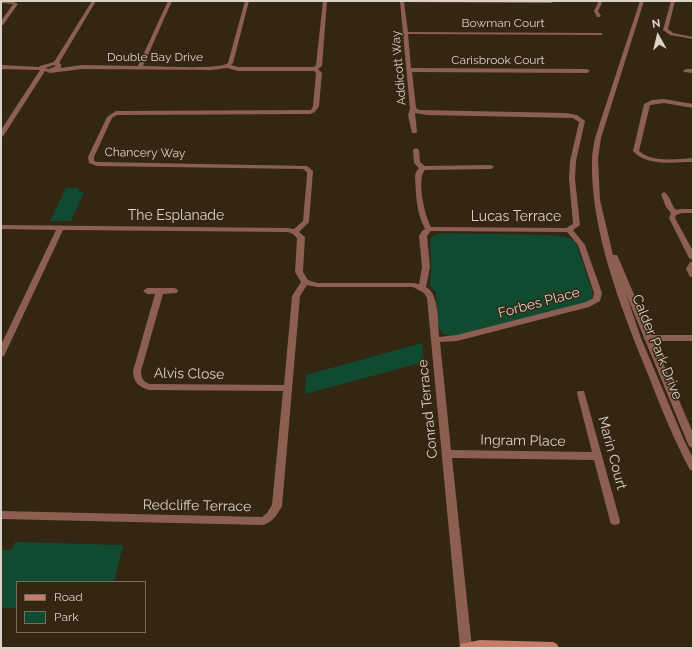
<!DOCTYPE html>
<style>
body{margin:0}
#map{position:relative;width:694px;height:649px;overflow:hidden;background:#332613;font-family:Raleway,sans-serif}
canvas{display:block}
.frame{position:absolute;inset:0;border:2px solid #dcd3c7;pointer-events:none}
.legend{position:absolute;left:16px;top:581px;width:130px;height:52px;box-sizing:border-box;background:#332613;border:1px solid #776b5b;margin:0;padding:5px 7px;list-style:none;font-size:12px;color:#dcd3c7}
.legend li{display:flex;align-items:center;gap:8px;height:20px}
.legend b{width:20px;border:1px solid #776b5b}
.north{position:absolute;left:638px;top:16px;width:40px;height:40px;-webkit-text-stroke:3px #332613;paint-order:stroke;rotate:352deg;font-size:11px;font-weight:700;line-height:16px;text-align:center;color:#dcd3c7}
.north::after{content:'';display:block;margin:auto;width:14px;height:18px;background:#dcd3c7;clip-path:polygon(50% 0,100% 100%,50% 72%,0 100%)}
</style>
<div id="map">
<canvas width="694" height="649"></canvas>
<div class="frame"></div>
<ul class="legend">
<li><b style="height:5px;background:#c57c6a"></b>Road</li>
<li><b style="height:11px;background:#104b31"></b>Park</li>
</ul>
<div class="north">N</div>
</div>
<script>
const context = document.querySelector('canvas').getContext('2d');
context.lineJoin = 'round';
function fill(path, color) { context.fillStyle = color; context.fill(path, 'evenodd'); }
function write(font, color, halo, rows, align = 'center') {
  context.font = font + ' Raleway,sans-serif'; context.lineWidth = 3; context.setLineDash([]); context.textBaseline = 'middle'; context.strokeStyle = halo; context.fillStyle = color; for (const [text, x, y, turn = 0] of rows) {
    context.save(); context.translate(x, y); context.rotate((+turn || 0) * Math.PI / 180); context.textAlign = isNaN(turn) ? turn : align; if (halo) context.strokeText(text, 0, 0); context.fillText(text, 0, 0); context.restore();
  }
}
const green = new Path2D(`
 M66 188H80L78 192H84L71 221H50Z
 M441 233 547 235 566 237 573 240 577 246 593 294 590 300 585 303 454 338 442 333 438 324 436 293 430 285 431 272 430 243 431 238 435 235Z
 M422 343 424 362 305 394 306 375Z
 M15 542 123 545 114 582H17V608H1V553L2 550H12Z`);
const minor = new Path2D(`
 M1 1 14 2 18 4 3 25H1V21L13 4 1 3Z
 M92 1H96L59 63 61 64V68L82 65 138 66 168 1H172L143 66C157 66 220 70 228 63L245 1H249L233 63 231 65 238 67H314L316 65 323 1H327L322 66 318 69 322 73 319 106 315 112 310 114 117 115 112 118 94 157V161L98 162 307 166 313 171 309 222 299 232 305 237 303 272 308 280 317 283H414L419 284 422 267 419 236 422 231 425 229C416 212 416 194 415 176L416 172 419 168 414 163 413 150 416 148 419 150 420 162 425 166 491 165 494 167 491 169 425 170C416 179 425 217 431 227L566 228 573 224 569 179 570 161 579 122 573 118 427 115 415 113 417 132 416 133H412L408 115 410 109 400 1 553 2 551 3 404 2 408 32 601 33 603 34 601 35 408 34 411 68 587 69 590 71 587 73 412 72 416 108 419 110 566 113 577 115 585 121 576 161 575 179 580 225 573 230 585 245 602 293 600 301 589 307 457 341 440 342 451 450 592 452 577 393 578 391H584L620 521 619 524 615 525 611 524 610 521 594 460 452 458 472 648H460L427 298 424 293 413 287H317L307 285 300 296 282 506C277 515 273 522 263 525L1 519V511L262 517 267 513 272 505 283 391 149 390C139 387 133 382 133 371L155 294H147L143 291 147 288H174L177 289 178 291 177 293 163 294 141 371C141 378 143 381 149 384L284 385 292 296 301 282 295 272 297 238 293 234 288 232 63 230 5 354 4 356 1 357V345L56 230 1 229V225L288 228 294 229 303 221 307 175V172L303 169 97 166 89 163 88 157 107 117 116 111 311 110 313 106 316 73 314 71H238L227 68 212 70 82 69 50 73 45 71 4 135 1 137V130L40 70 1 69V65L39 67 40 66 54 62ZM54 65 56 66 49 69 45 68ZM431 231 567 232 578 245 594 293 593 298 586 302 457 335 439 337C438 323 439 293 426 287L430 267 427 236Z
 M597 1H601L602 3 598 11 601 16 599 17H597L594 11 598 3Z
 M671 1H675L668 29 673 33 693 37V39L670 35 663 30Z
 M686 69H693V73L684 72 683 71Z
 M664 99 693 104V108L664 103 650 105 639 151C653 163 676 159 693 158V162C674 162 647 167 633 151L644 104 652 100Z
 M664 192C670 195 671 205 676 210L681 209H693V213H682L676 215 675 218 693 251V260L689 258 669 218 671 213 666 207 661 194Z
 M690 262H693V277H690L686 269Z
 M647 335H693V341H647L643 338Z`);
const tertiary = new Path2D(`
 M640 1H644L601 138 598 158 600 200 613 255H617L618 257 693 433V448L690 447 688 444 626 294 641 338 684 440 693 458V471L690 470C673 438 660 405 647 372 621 308 590 230 592 159 592 152 594 145 595 138Z`);
const secondary = new Path2D(`
 M480 640 553 642 557 644 559 648H459L461 644Z`);
const farStreetnames = [
 ["Bowman Court",503,23],
 ["Double Bay Drive",155,57],
 ["Carisbrook Court",498,60],
 ["Addicott Way",399,68,-95],
 ["Chancery Way",145,153,1]
];
const streetNames = [
 ["The Esplanade",176,216],
 ["Lucas Terrace",516,217],
 ["Forbes Place",539,303,-15],
 ["Calder Park Drive",657,347,68],
 ["Alvis Close",189,374,1],
 ["Conrad Terrace",428,409,-96],
 ["Ingram Place",523,441,1],
 ["Marin Court",612,453,75],
 ["Redcliffe Terrace",197,506,1]
];
fill(green, '#104b31');
fill(minor, '#8d5f53');
fill(tertiary, '#8d5f53');
fill(secondary, '#c57c6a');
write('12px', '#dcd3c7', '#332613', farStreetnames);
write('14px', '#dcd3c7', '#332613', streetNames);
</script>
